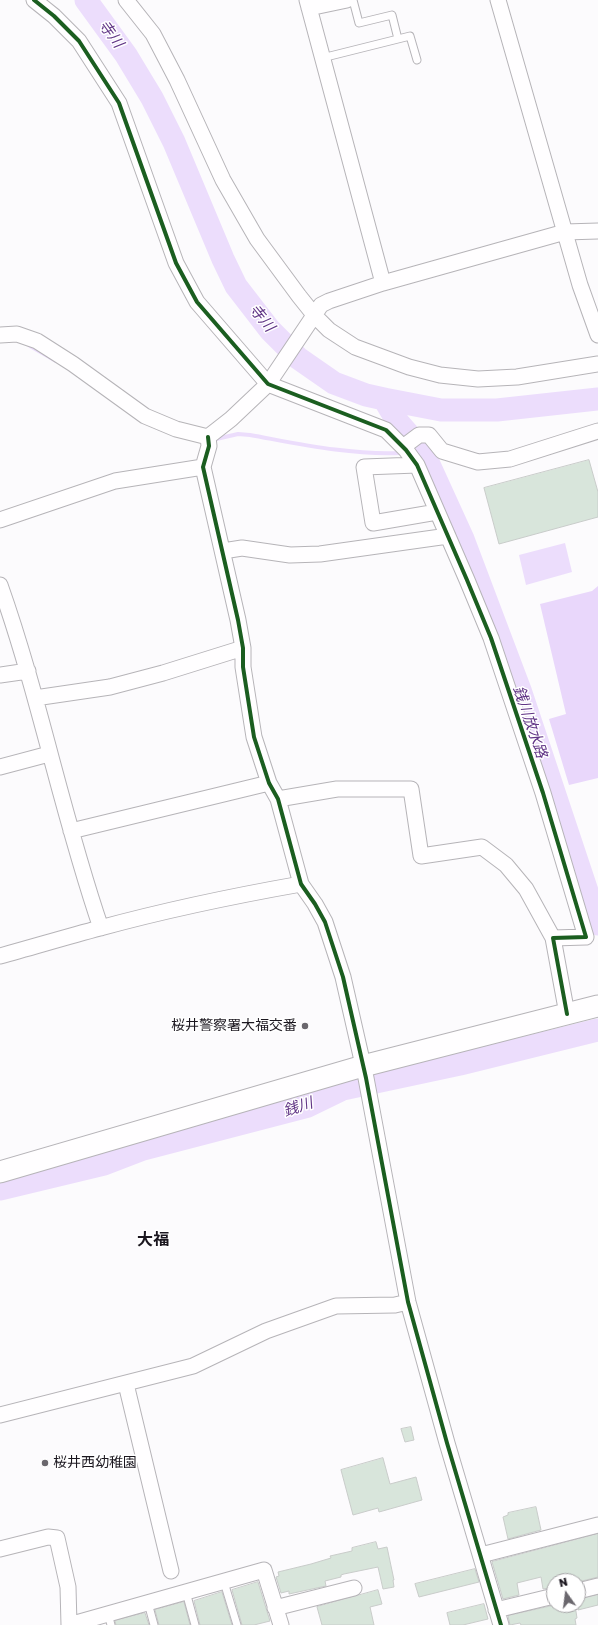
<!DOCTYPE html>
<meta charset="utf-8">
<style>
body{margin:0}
#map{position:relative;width:598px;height:1625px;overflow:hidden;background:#fcfbfd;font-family:"Golos Text",sans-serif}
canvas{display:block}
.north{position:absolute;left:546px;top:1573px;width:40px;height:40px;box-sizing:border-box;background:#fff;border:1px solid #a4a2a5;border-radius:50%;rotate:346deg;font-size:11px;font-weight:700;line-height:16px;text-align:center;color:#1b171f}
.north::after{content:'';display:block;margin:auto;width:14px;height:18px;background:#6a676d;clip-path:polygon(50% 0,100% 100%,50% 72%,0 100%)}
</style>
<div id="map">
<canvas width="598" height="1625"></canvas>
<div class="north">N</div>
</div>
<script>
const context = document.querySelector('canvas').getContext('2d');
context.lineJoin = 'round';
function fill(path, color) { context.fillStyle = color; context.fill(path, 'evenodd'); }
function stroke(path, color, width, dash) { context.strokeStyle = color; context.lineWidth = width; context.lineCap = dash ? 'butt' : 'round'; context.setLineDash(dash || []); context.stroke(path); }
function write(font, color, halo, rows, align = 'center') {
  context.font = font + ' "Golos Text","Noto Sans JP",sans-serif'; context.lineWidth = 3; context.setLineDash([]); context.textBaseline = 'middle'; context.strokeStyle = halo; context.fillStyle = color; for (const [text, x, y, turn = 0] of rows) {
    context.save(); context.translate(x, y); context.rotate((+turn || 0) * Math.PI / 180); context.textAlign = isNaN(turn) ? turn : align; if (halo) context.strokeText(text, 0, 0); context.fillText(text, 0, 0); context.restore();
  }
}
const green = new Path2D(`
 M598 586V778L569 785 549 719 566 714 540 604 592 591Z`);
const water = new Path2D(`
 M565 543 572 572 526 585 519 555Z`);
const stream = new Path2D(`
 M26 343 30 346 56 361
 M212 440 238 434 250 435C300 444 349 455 400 453L403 452`);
const river = new Path2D(`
 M86 0 126 55 152 98 174 142 223 259 236 286 270 330 298 358 334 383 366 395 384 399 441 410H497L598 399
 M384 399 397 421 418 445 427 460 463 539 520 690 598 924
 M0 1189 104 1164 143 1149 308 1106 343 1089 460 1064 598 1030`);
const building = new Path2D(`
 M589 460 598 492V517L499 544 484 488Z
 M411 1427 414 1440 405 1442 401 1429Z
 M383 1458 390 1484 416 1477 422 1500 379 1512 378 1508 353 1515 341 1470Z
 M536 1507 541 1530 508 1539 503 1517 508 1515V1513Z
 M598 1534V1577L578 1582 554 1581V1587L543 1589 541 1577 517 1583 519 1595 503 1599 492 1562Z
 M376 1542 378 1549 387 1547 394 1580H393L394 1587 383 1589 378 1567 344 1574 341 1575V1577L325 1581 326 1586 289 1594V1591L281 1593 276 1577 279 1576 278 1572 311 1564 331 1558 330 1556 352 1551V1548Z
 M475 1569 479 1582 419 1597 415 1584Z
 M258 1582 270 1621 254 1625H242L232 1590Z
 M378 1590 382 1604 370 1607 374 1625H322L317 1607Z
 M222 1592 232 1625H200L194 1601Z
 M598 1595V1605L578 1610V1600Z
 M184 1602 190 1625H159L155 1610Z
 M484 1604 488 1619 463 1625H450L447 1613Z
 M555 1605H575L577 1618 575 1619 576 1625H521L520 1623 510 1625 508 1616Z
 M145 1613 149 1625H116L115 1621Z`);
const lane = new Path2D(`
 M353 0 359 23 392 15 398 39
 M322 58 410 36 417 60
 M224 1582 237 1625
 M186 1592 195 1625
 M148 1603 154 1625
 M108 1614 111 1625`);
const street = new Path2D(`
 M34 0 54 16 79 41 119 103 176 263 197 302 268 384 386 430 406 450 417 465 467 580 491 638 543 793 586 937 553 938 567 1014
 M126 0 153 34 177 80 223 180 257 239 299 296 315 316 329 330 355 347 409 367 440 375 478 379 517 377 598 364
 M307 0 383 283
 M498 0 580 285 598 335
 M309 8 347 0
 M0 335 17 334 37 341 73 364 145 416 176 429 208 437
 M208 437 209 446 203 467 238 620 243 648V667L254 737 269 783 278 799 301 884 315 904 325 922 343 977 366 1078 408 1302 447 1443 501 1625
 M208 437 231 419 268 384 321 305 329 301 383 283 565 232 598 231
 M403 447 419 435H429L442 451 478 462 510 459 598 431
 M417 465 364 467 373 523 437 512
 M0 520 115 481 203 467
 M223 551 242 548 290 555 320 554 448 536
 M0 585C40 698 62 815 101 928
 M0 675 28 671
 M35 698 110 687 163 673 243 648
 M0 767 49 754
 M278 799 337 789H411L421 856 482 847 506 865 526 889 553 938
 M71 831 269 783
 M0 956C33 947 66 937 100 928 166 910 233 896 301 884
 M126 1384 171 1571
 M0 1415 193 1366 266 1331 336 1306 395 1305 408 1302
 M0 1549 48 1537 57 1538 68 1587 69 1625
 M481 1555 598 1525
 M578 1591 598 1586
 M275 1608 354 1588
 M496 1610 554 1596
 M69 1625 264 1570 281 1625`);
const secondary = new Path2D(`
 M0 1172 363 1066 598 1006`);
const cycleway = new Path2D(`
 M34 0 54 16 79 41 119 103 176 263 197 302 268 384 386 430 406 450 417 465 467 580 491 638 543 793 586 937 553 938 567 1014
 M208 437 209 446 203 467 238 620 243 648V667L254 737 269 783 278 799 301 884 315 904 325 922 343 977 366 1078 408 1302 447 1443 501 1625`);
const markers = [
 [305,1026,4,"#6a676d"],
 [45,1463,4,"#6a676d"]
];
const poiNames = [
 ["桜井警察署大福交番",297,1026],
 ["桜井西幼稚園",53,1463,"left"]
];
const waterNames = [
 ["寺川",111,34,54],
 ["寺川",262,318,51],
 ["銭川放水路",530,722,71],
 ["銭川",298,1107,-18]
];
const quarterNames = [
 ["大福",153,1240]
];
fill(green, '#e9d7fb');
fill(water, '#ecddfc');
stroke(stream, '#ecddfc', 4);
stroke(river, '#ecddfc', 23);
fill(building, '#d8e5db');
stroke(building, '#c9ccca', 1);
stroke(lane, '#b6b4b8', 9);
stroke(street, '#b6b4b8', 17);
stroke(secondary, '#b6b4b8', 23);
stroke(lane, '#fffeff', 7);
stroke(street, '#fffeff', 15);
stroke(secondary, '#fffeff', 21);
stroke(cycleway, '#1b5e20', 4);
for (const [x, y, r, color] of markers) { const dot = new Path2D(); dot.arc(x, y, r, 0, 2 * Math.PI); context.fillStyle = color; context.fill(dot); stroke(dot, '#fff', 1.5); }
write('14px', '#1b171f', '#fff', poiNames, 'right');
write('italic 15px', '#613586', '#fff', waterNames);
write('bold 16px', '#1b171f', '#fff', quarterNames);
</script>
